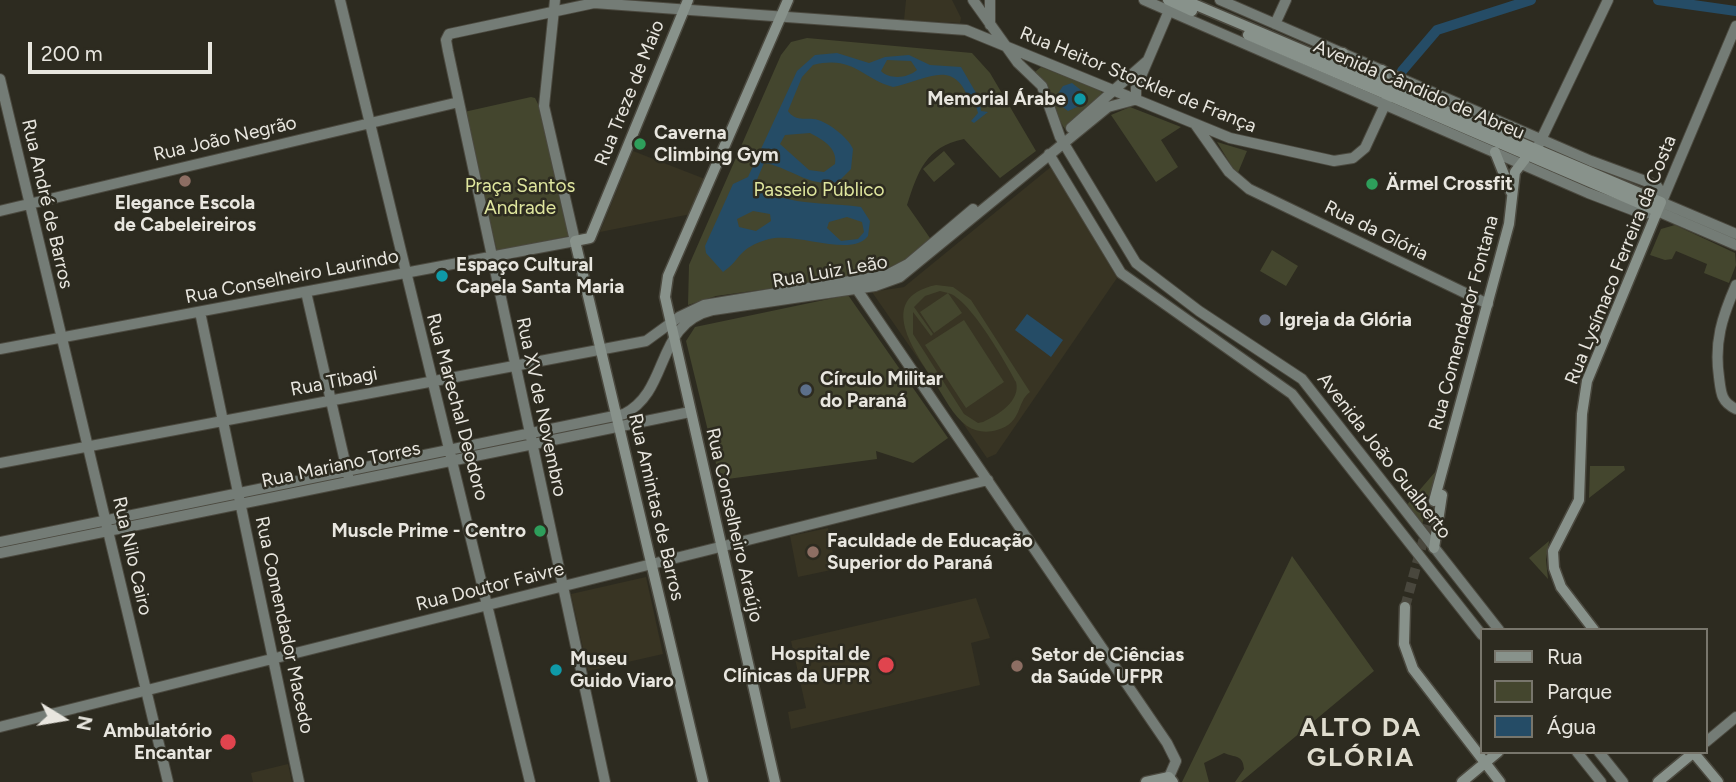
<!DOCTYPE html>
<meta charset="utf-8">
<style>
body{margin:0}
#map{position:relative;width:1736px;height:782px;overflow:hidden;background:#2d2b20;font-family:Figtree,sans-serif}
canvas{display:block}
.legend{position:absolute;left:1480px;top:628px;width:228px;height:126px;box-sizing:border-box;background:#2d2b20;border:2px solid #78766c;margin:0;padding:9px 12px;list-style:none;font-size:21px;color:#e8e6df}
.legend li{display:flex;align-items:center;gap:14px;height:35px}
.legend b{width:35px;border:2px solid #78766c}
.north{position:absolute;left:28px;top:684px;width:70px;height:70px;-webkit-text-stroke:5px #2d2b20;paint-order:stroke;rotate:101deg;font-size:19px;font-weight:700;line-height:28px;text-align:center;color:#e8e6df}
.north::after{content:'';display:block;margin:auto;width:24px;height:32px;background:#e8e6df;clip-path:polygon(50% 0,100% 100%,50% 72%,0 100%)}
.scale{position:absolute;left:28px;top:42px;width:184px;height:32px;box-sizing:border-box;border:4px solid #e8e6df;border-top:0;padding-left:9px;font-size:21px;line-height:24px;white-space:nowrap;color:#e8e6df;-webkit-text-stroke:5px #2d2b20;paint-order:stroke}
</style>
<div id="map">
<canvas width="1736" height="782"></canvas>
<ul class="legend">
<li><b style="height:9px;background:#88928b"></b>Rua</li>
<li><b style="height:19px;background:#44462e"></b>Parque</li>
<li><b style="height:19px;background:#254c66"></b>Água</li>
</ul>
<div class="north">N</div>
<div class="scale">200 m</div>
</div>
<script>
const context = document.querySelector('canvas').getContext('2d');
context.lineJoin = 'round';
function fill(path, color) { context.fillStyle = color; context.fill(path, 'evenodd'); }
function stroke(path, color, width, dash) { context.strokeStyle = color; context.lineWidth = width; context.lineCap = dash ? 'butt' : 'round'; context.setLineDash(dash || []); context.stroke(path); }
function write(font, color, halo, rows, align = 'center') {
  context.font = font + ' Figtree,sans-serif'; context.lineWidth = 5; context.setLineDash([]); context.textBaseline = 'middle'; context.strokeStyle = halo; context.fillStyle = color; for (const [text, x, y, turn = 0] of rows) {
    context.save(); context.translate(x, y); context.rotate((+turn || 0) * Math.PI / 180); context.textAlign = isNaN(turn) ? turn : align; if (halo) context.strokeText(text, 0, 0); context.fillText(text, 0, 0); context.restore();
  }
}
const built = new Path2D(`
 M906 0H952L961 18 960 23 904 20Z
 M633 151 705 179 691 214 600 232Z
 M1052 166 1117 278 996 454 987 458 872 292 904 287Z
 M828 528 836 569 798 577 790 536Z
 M646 577 663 654 588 671 571 594Z
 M976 598 990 638 971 643 980 685 791 729 788 712 806 708 791 641Z
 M288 764 292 782H253L251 773Z`);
const green = new Path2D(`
 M807 38 972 53 990 73 1036 151 1000 178 964 139C925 147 918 172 907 205L932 241 914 256 875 274 716 296 688 305 689 265 781 55 791 42Z
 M1041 67 1100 90 1105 97 1065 129C1052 110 1052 89 1035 72Z
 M531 97 535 98 538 104 569 236 497 251 464 112Z
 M1130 107 1181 127 1161 140 1178 167 1156 182 1111 115Z
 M1217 142 1247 151 1237 175Z
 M944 151 955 164 934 182 923 169Z
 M1675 225 1735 253 1736 265 1729 283 1704 273 1707 264 1676 251 1672 259 1665 260 1650 255 1661 229Z
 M1272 250 1298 266 1286 286 1260 271Z
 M936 285 953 287 971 300 1030 392C1016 402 1023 423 997 430 987 433 976 432 967 426 953 416 944 397 935 383 916 353 874 298 936 285ZM940 291 948 293 920 312 934 333 962 313 948 293C969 298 1005 361 1016 382 1021 401 998 415 983 422L978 423 964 414 913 334V312L931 336 933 334 914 307 925 296Z
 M848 295 948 438 913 463 876 451 877 459 720 480 686 341 695 327Z
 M964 320 1004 382 966 408 925 345Z
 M1590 466H1624L1625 470 1589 498Z
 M1436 471 1421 529 1405 507Z
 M1549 541 1546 560 1548 579 1529 558Z
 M1292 556 1374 671 1241 782H1235L1244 769C1243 754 1235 758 1224 753L1204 763 1209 782H1182Z`);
const water = new Path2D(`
 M837 53 869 63 885 57 909 55 930 65 961 67 979 98 981 111 988 112 974 123 971 121 978 113 976 106 970 103C955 56 927 80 893 87 862 79 854 55 813 65L802 77 788 111C795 121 803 118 813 119 826 120 848 137 853 149L851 169 838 182C809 188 790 167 764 163L756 182C775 207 832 202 861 207L870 221 868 236C852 258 798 232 769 239 737 248 742 259 723 272L706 253 705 246 733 184 748 177 797 71 815 55ZM887 60 911 61 917 70C908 78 890 80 881 71ZM810 133C822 139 838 148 835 164L824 172 809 170 780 144 785 135ZM753 211 770 214 771 221 756 231 739 227 737 219ZM847 217 862 222 864 232 858 239 841 241 827 228 829 222Z
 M1072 83 1082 91 1073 98 1079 106 1068 111 1059 104 1057 95 1063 86Z
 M1027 314 1063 340 1051 357 1015 330Z`);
const river = new Path2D(`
 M1658 0 1736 11
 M1402 71 1437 30 1531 0`);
const primaryTunnel = new Path2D(`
 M1405 607 1434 501`);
const secondary = new Path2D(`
 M340 0 530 782
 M973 0 1018 63 1042 86 1060 137 1136 263 1199 311 1302 379 1499 630
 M1144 0 1588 193 1643 214 1657 211 1736 245
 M1220 0 1591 161 1656 185 1661 192V202
 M1275 24 1286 0
 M990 25V0
 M0 79 168 782
 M1136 100V88L1171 6
 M1195 124 1229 172 1249 189 1488 304
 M1071 128 1147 61
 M1539 144 1608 0
 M1049 154 1121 273 1292 394 1482 635
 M1663 199 1736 26
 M1661 202 1736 234
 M0 211 459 102
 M1736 285C1722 317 1714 342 1719 377 1721 393 1721 402 1736 409
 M856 288 1167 743 1176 761 1169 777
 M306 292 348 475
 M200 312 299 782
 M0 349 575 241 544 106 555 0
 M0 463 646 341 679 317 704 305 887 275 908 264 973 209
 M0 542 624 414C671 390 654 324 713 310L875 286 900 277 1108 107 1134 100
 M0 553 690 412
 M0 727 988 480
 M1706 742 1736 717
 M1577 752 1601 782
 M1599 752 1623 782
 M605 782 448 51 446 40 449 34 594 3 966 30 1230 138 1334 161 1353 158 1365 148 1389 96`);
const primary = new Path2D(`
 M688 0 590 238 575 241 703 782
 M1168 0 1192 11
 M1184 0 1661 202 1587 381 1582 414 1579 500 1553 551 1554 568 1561 587 1594 630
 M1248 35 1657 211
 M1314 53H1343
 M1382 70 1387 90
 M1495 152 1511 192
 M1434 501 1509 224 1515 172 1532 150
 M1434 548 1442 495
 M1405 607 1404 644 1413 669 1500 782
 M1693 752 1718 782
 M775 782 665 297 668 276 788 0
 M1146 782 1169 777 1173 782
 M1462 782 1498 752
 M1658 782 1693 753`);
const markers = [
 [1080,99,7,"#0f9aa8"],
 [640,144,7,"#2e9e5b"],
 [185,181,7,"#8d6e63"],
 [1372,184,7,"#2e9e5b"],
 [442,276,7,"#0f9aa8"],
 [1265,320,7,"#6b7280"],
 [806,390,7,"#5c6f8a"],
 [540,531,7,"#2e9e5b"],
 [813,552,7,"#8d6e63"],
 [886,665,9,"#e0444e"],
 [1017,666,7,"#8d6e63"],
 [556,670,7,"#0f9aa8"],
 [228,742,9,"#e0444e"]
];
const streetNames = [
 ["Rua Heitor Stockler de França",1138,80,22],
 ["Avenida Cândido de Abreu",1419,90,23],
 ["Rua Treze de Maio",630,93,-68],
 ["Rua João Negrão",225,139,-13],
 ["Rua André de Barros",47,204,77],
 ["Rua da Glória",1376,231,26],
 ["Rua Lysímaco Ferreira da Costa",1621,260,-68],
 ["Rua Luiz Leão",830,272,-10],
 ["Rua Conselheiro Laurindo",292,277,-11],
 ["Rua Comendador Fontana",1464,323,-75],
 ["Rua Tibagi",334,382,-11],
 ["Rua Marechal Deodoro",457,407,75],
 ["Rua XV de Novembro",541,407,78],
 ["Avenida João Gualberto",1384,456,52],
 ["Rua Mariano Torres",341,465,-12],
 ["Rua Amintas de Barros",656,507,77],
 ["Rua Conselheiro Araújo",734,525,77],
 ["Rua Nilo Cairo",132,556,77],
 ["Rua Doutor Faivre",490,587,-14],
 ["Rua Comendador Macedo",284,625,78]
];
const poiNames = [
 ["Memorial Árabe",1066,99,"right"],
 ["Caverna",654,133],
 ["Climbing Gym",654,155],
 ["Ärmel Crossfit",1386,184],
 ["Elegance Escola",185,203,"center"],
 ["de Cabeleireiros",185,225,"center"],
 ["Espaço Cultural",456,265],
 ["Capela Santa Maria",456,287],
 ["Igreja da Glória",1279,320],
 ["Círculo Militar",820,379],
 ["do Paraná",820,401],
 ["Muscle Prime - Centro",526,531,"right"],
 ["Faculdade de Educação",827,541],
 ["Superior do Paraná",827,563],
 ["Hospital de",870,654,"right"],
 ["Clínicas da UFPR",870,676,"right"],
 ["Setor de Ciências",1031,655],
 ["da Saúde UFPR",1031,677],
 ["Museu",570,659],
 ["Guido Viaro",570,681],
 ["Ambulatório",212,731,"right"],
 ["Encantar",212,753,"right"]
];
const parkNames = [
 ["Praça Santos",520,186],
 ["Andrade",520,208],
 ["Passeio Público",819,190]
];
const districtNames = [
 ["ALTO DA",1361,728],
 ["GLÓRIA",1361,758]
];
fill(built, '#383423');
fill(green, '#44462e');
fill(water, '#254c66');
stroke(river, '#254c66', 10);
stroke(primaryTunnel, '#49473d', 10, [10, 5]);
stroke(secondary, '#4b493f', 12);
stroke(primary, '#4b493f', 13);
stroke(secondary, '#747c76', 10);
stroke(primary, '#88928b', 10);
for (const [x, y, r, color] of markers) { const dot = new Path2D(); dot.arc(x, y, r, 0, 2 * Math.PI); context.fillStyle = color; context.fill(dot); stroke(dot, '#2d2b20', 2.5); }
write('19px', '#e8e6df', '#2d2b20', streetNames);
write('bold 19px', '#e8e6df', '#2d2b20', poiNames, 'left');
write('19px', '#dfe69e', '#2d2b20', parkNames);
context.letterSpacing = '2px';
write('bold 26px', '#dfdcce', '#2d2b20', districtNames);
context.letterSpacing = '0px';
</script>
